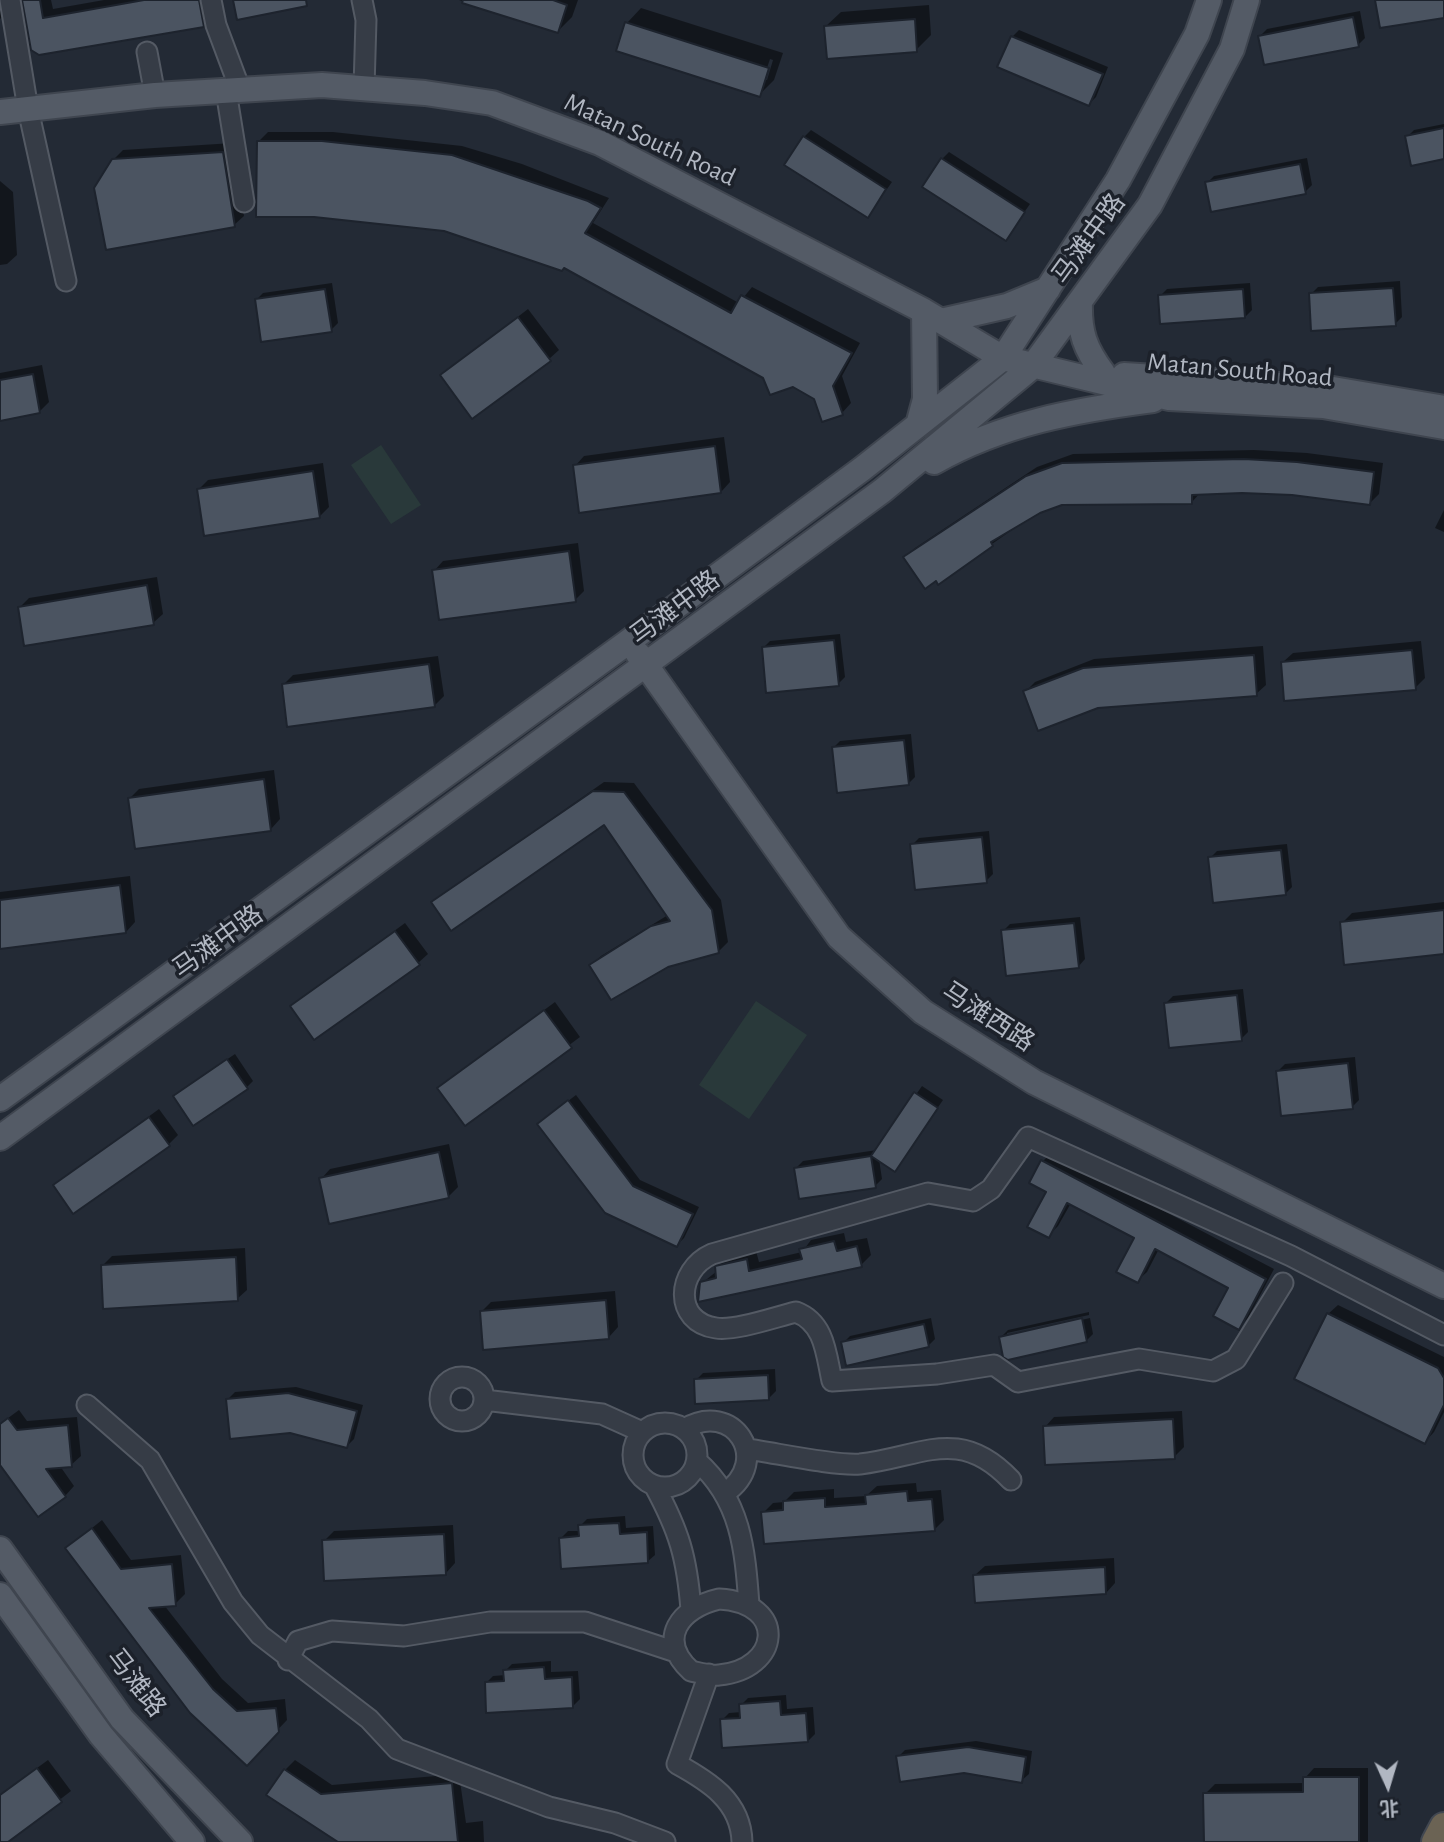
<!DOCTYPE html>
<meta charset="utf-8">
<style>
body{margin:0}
#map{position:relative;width:1444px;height:1842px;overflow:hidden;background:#232a35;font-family:"Alegreya Sans","Noto Sans SC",sans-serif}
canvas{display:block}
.north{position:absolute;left:1353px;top:1751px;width:70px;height:70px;-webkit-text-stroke:5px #1c212a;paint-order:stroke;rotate:176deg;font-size:19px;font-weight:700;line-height:28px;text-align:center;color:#b1b7c2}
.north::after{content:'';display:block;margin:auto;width:24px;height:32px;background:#b1b7c2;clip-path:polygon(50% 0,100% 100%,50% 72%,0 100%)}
</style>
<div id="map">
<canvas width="1444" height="1842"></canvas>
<div class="north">北</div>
</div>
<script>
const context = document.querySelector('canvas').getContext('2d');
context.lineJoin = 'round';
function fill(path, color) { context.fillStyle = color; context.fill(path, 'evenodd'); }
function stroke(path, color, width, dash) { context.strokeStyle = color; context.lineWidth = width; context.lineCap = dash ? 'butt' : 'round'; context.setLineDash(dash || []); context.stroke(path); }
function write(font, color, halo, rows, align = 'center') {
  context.font = font + ' "Alegreya Sans","Noto Sans SC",sans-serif'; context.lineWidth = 7; context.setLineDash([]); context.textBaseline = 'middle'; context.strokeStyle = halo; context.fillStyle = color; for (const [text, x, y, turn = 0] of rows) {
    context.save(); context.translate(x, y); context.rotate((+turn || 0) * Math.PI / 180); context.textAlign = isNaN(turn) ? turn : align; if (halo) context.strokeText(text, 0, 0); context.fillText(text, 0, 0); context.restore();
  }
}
const green = new Path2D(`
 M381 445 421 505 391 524 351 465Z
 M756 1001 807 1035 749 1119 699 1085Z`);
const shadow = new Path2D(`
 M0 0 2 17 0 19Z
 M24 0H51L53 9 104 0H210L213 15 203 25 39 54Z
 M459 0H578L572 17 558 31Z
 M929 5 931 35 916 50 826 26 841 12Z
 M641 8 783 53 774 80 759 95 627 23ZM770 59 773 60 767 80H763Z
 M1360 11 1365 38 1358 45 1260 36 1267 29Z
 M1019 30 1108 67 1096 97 1089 104 1000 66 1012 37Z
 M1444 124V158L1407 137 1414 130Z
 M811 130 892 182 868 216 804 137Z
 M268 132H333L462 146 522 164 609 198 593 223 739 303 752 287 860 343 842 376 851 403 842 413 793 385 765 376 565 266 259 141Z
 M233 143 244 216 234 225 113 160 123 150Z
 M949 152 1030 204 1006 238 942 159Z
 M1307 158 1312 185 1305 192 1207 183 1214 176Z
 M0 181 13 192 17 255 7 264 0 265Z
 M1400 281 1402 317 1395 324 1311 294 1318 287Z
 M332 283 338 323 331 330 256 300 263 293Z
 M1250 283 1252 310 1245 317 1160 296 1167 289Z
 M528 309 559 350 549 359 442 375Z
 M42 365 49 402 39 412 0 419V373Z
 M724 437 730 482 721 492 575 466 584 456Z
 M1254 450 1307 453 1383 463 1379 494 1369 504 1292 493H1200L1192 502 1062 503 1039 511 992 544 905 557 915 548 1037 467 1073 454Z
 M323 463 329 507 319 517 199 489 208 480Z
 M1444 510V532L1435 528Z
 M578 543 584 591 575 600 434 571 443 561Z
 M157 577 163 614 153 623 20 607 29 598Z
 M840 634 845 677 838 684 763 648 770 641Z
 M1421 641 1425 678 1415 688 1283 662 1293 653Z
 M1263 646 1266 685 1256 694 1025 692 1035 682 1094 659Z
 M438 656 444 696 434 706 283 685 293 675Z
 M911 734 915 777 908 784 833 748 840 741Z
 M274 770 280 819 271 829 130 798 139 789Z
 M604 782 634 783 721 900 728 942 719 951 591 965 601 956 668 915 604 823 433 902Z
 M989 831 993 874 986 881 912 845 919 838Z
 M1287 844 1292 887 1285 894 1210 858 1217 851Z
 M130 876 135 922 126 932 0 947V892Z
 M1444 902V952L1342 923 1352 913Z
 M1080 917 1085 959 1078 967 1003 931 1010 924Z
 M405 923 428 954 418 963 292 1006Z
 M1243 989 1248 1032 1241 1039 1166 1003 1173 996Z
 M555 1002 580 1037 465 1123 439 1088Z
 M235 1054 253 1081 246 1088 182 1090Z
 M1355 1057 1359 1100 1352 1107 1278 1071 1285 1064Z
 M922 1086 943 1100 895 1170 879 1159 882 1179 875 1186 796 1168 803 1161 877 1150Z
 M576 1095 640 1180 699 1207 684 1238 677 1245 547 1117Z
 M159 1109 178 1135 168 1145 55 1185Z
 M449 1144 458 1187 448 1197 321 1179 330 1169Z
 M1052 1152 1274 1269 1248 1318 1239 1327 1230 1287 1159 1249 1147 1272 1137 1281V1237L1071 1203 1058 1226 1048 1236V1191L1043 1161Z
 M844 1233 846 1242 867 1238 871 1255 861 1265 702 1283 717 1271V1267L727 1257 756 1251 759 1262 802 1252 811 1240Z
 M245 1248 247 1290 237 1299 103 1265 112 1256Z
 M615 1291 618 1327 609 1337 482 1311 491 1302Z
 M1338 1305 1444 1357V1412L1434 1432 1425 1442 1328 1314Z
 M1089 1312V1315L1007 1333V1337L1090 1318 1093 1334 1086 1341 1001 1337 1008 1330Z
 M931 1318 935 1339 928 1346 843 1343 850 1336Z
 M775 1369 776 1391 769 1398 696 1380 703 1373Z
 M296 1387 363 1405 354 1439 347 1446 228 1399 235 1392Z
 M19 1410 27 1421 77 1417 81 1456 71 1465 60 1466 74 1486 65 1496 0 1462V1424Z
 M1182 1411 1184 1447 1174 1457 1045 1427 1054 1417Z
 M916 1483 917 1492 941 1490 944 1520 934 1530 763 1513 773 1503 784 1502 794 1492 834 1489V1498L866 1496 877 1486Z
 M625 1516 626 1528 653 1526 655 1555 647 1562 561 1538 568 1531H580V1526L587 1519Z
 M102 1520 131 1560 181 1555 185 1594 175 1604 164 1605 222 1679 248 1703 285 1699 287 1720 246 1763 67 1548Z
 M453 1525 455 1563 446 1573 324 1541 334 1531Z
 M1114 1558 1115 1583 1106 1593 975 1575 985 1566Z
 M551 1661V1672L578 1671 580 1699 573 1706 486 1683 493 1676 506 1675 505 1671 512 1664Z
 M786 1695 787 1709 813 1707 815 1734 808 1741 722 1720 729 1713 742 1712 741 1705 748 1698Z
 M976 1741 1032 1751 1029 1774 1021 1781 898 1757 905 1750Z
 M48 1760 71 1791 5 1842H0V1795Z
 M295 1760 332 1785 459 1774 466 1823 483 1821 484 1842H344L285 1770Z
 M1314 1768H1368V1842H1206L1205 1794 1215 1784 1305 1783V1778Z`);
const building = new Path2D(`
 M22 0H40L43 18 144 0H199L204 27 39 55 31 50Z
 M233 0H306L307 6 237 20Z
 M463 0H553L567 5 558 33 462 3Z
 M1375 0H1444V18L1380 28Z
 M1353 17 1359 47 1264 65 1258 36Z
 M915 19 917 52 827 59 824 26Z
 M625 22 769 68 760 97 616 51Z
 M1011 36 1103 74 1089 106 997 67Z
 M1444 128V159L1411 166 1405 136Z
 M803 136 886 189 868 218 784 165Z
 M257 141H322L452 155 588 201 601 208 585 233 731 313 741 295 852 353 833 386 843 415 822 422 814 399 793 387 770 395 763 378 564 268 562 271 444 231 314 217H256Z
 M223 152 235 227 106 250 94 188 112 159Z
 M941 158 1025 212 1006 241 922 187Z
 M1300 164 1306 194 1211 212 1205 182Z
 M1393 288 1396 326 1311 331 1309 293Z
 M325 289 332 332 261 342 255 299Z
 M1243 289 1245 318 1160 324 1158 295Z
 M518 317 551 361 472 419 440 375Z
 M33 374 40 413 0 421V380Z
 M715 446 721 493 579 513 573 465Z
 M1244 459 1297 462 1374 472 1370 505 1292 495 1242 493 1192 495V504L1062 505 1040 513 991 542 993 546 938 585 936 581 925 589 903 557 1026 476 1062 463Z
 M313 471 320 518 204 536 197 489Z
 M569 551 576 602 439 620 432 570Z
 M147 585 154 625 24 646 18 607Z
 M834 640 839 686 766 693 762 647Z
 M1412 650 1416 690 1284 701 1281 662Z
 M1254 655 1257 696 1098 708 1038 731 1023 691 1083 668Z
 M429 664 435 707 287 727 282 684Z
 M904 740 909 785 837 793 832 747Z
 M264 779 271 831 135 849 128 798Z
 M593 791 624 792 712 910 719 953 668 967 611 1000 589 965 651 926 670 921 604 825 451 931 431 902Z
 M982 837 987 883 915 890 910 844Z
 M1281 850 1286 895 1213 903 1208 857Z
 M120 885 126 933 0 949V900Z
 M1444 910V954L1344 965 1340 922Z
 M1074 923 1079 968 1006 976 1001 930Z
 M395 931 420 965 314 1040 290 1006Z
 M1237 995 1242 1041 1169 1048 1164 1003Z
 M544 1010 572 1048 465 1126 437 1088Z
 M227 1059 248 1089 193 1126 173 1096Z
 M1348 1063 1353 1109 1281 1116 1276 1071Z
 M914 1092 938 1108 895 1172 871 1156Z
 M568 1100 633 1186 693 1214 677 1247 605 1213 537 1124Z
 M149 1117 170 1146 73 1214 53 1185Z
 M439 1152 449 1198 329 1224 319 1178Z
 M871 1156 876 1188 799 1199 794 1168Z
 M1041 1160 1266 1279 1239 1330 1213 1316 1228 1288 1155 1249 1138 1283 1116 1272 1134 1238 1067 1203 1049 1238 1027 1227 1046 1192 1029 1183Z
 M834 1241 837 1251 857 1246 862 1267 698 1302 700 1282 716 1278 715 1266 747 1259 749 1271 802 1259 799 1249Z
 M236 1257 238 1301 103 1309 101 1265Z
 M606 1300 609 1339 483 1350 480 1311Z
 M1327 1313 1438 1368 1444 1378V1405L1425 1444 1294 1379Z
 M1082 1318 1087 1342 1008 1360 1003 1357 999 1337Z
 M924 1324 929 1347 846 1366 841 1342Z
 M768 1375 769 1400 695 1404 694 1379Z
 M288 1393 357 1411 347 1448 290 1433 230 1439 226 1399Z
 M8 1418 17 1430 68 1425 72 1467 46 1469 66 1497 38 1517 0 1465V1424Z
 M1173 1419 1175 1459 1045 1465 1043 1426Z
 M907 1491 908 1501 932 1499 935 1531 764 1544 761 1512 783 1510V1501L825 1498V1507L866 1504 865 1495Z
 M619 1523 620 1534 647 1532 648 1563 561 1569 559 1538 579 1536 578 1525Z
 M92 1528 121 1569 172 1564 176 1606 149 1608 213 1689 237 1711 276 1708 279 1732 247 1766 190 1713 65 1548Z
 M444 1534 446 1575 324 1581 322 1540Z
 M1105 1567 1106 1594 975 1603 973 1575Z
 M544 1667 545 1679 572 1677 573 1708 486 1713 485 1682 504 1681 503 1670Z
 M780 1701 781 1715 806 1713 808 1742 722 1748 720 1719 740 1718 739 1704Z
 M968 1747 1026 1757 1022 1783 964 1773 900 1782 896 1756Z
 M37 1768 62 1802 8 1842H0V1795Z
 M284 1769 321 1794 452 1783 458 1842H338L266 1795Z
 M1303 1777H1359V1842H1204L1203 1793 1303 1792Z`);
const minor = new Path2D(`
 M10 0 28 109 66 281
 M211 0 216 25 240 89
 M362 0 366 20 364 88
 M147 52 155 95
 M226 91 244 202
 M1283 1283 1236 1359 1213 1371 1139 1359 1018 1382 994 1365 937 1374 832 1381C826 1354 825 1323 796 1312 775 1317 736 1331 716 1328 673 1322 676 1270 712 1254L928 1193 973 1201 991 1189 1028 1137 1291 1256 1444 1335
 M440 1399a22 22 0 1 1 44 0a22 22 0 1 1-44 0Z
 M484 1400 602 1414 642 1432
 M87 1405 150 1460 233 1602 260 1635 369 1719 397 1749 549 1807 615 1823 665 1842
 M633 1455a32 32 0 1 1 64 0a32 32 0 1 1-64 0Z
 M684 1429C733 1399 773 1460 725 1493
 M747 1449C776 1453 834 1466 860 1464 922 1457 959 1425 1011 1480
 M697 1461C741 1500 745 1549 749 1605
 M654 1485C679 1531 687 1557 691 1610
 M719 1599C789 1603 780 1670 719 1675 710 1676 700 1673 691 1671 656 1639 680 1608 719 1599Z
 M288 1660 298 1641 332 1631 404 1636 490 1622H585L676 1652
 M709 1674 677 1764C708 1781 741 1801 742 1842`);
const major = new Path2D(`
 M0 112 155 95 322 85 425 93 492 103 600 143 924 311 1003 358 1169 398 1323 406 1444 427
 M1080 302C1079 332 1085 349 1103 373
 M941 321 1007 306 1048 289
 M1124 375 1327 388 1444 408
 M918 425 925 399 924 311
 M934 462C1003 423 1076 410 1153 400
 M638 654 839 937 923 1012 1034 1082 1444 1286
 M0 1099 628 642 862 469 1003 358 1118 180 1197 34 1209 0
 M0 1138 882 491 1032 367 1150 205 1232 49 1247 0
 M0 1549 122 1719 240 1842
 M0 1595 101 1735 192 1842`);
const highway = new Path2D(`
 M1436 1842 1444 1827`);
const streetNames = [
 ["Matan South Road",650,140,25],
 ["马滩中路",1089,239,-54],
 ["Matan South Road",1240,370,5],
 ["马滩中路",675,608,-37],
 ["马滩中路",218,942,-36],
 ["马滩西路",988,1017,33],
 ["马滩路",136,1683,52]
];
fill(green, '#29393a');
fill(shadow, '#0007');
fill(building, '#4b5461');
stroke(building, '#1d232d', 2);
stroke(minor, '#545a64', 23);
stroke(major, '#3f454f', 28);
stroke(highway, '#414751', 32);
stroke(minor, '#363c46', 19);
stroke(major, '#545b66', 24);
stroke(highway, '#6b6354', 28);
write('26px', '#b1b7c2', '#1c212a', streetNames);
</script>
